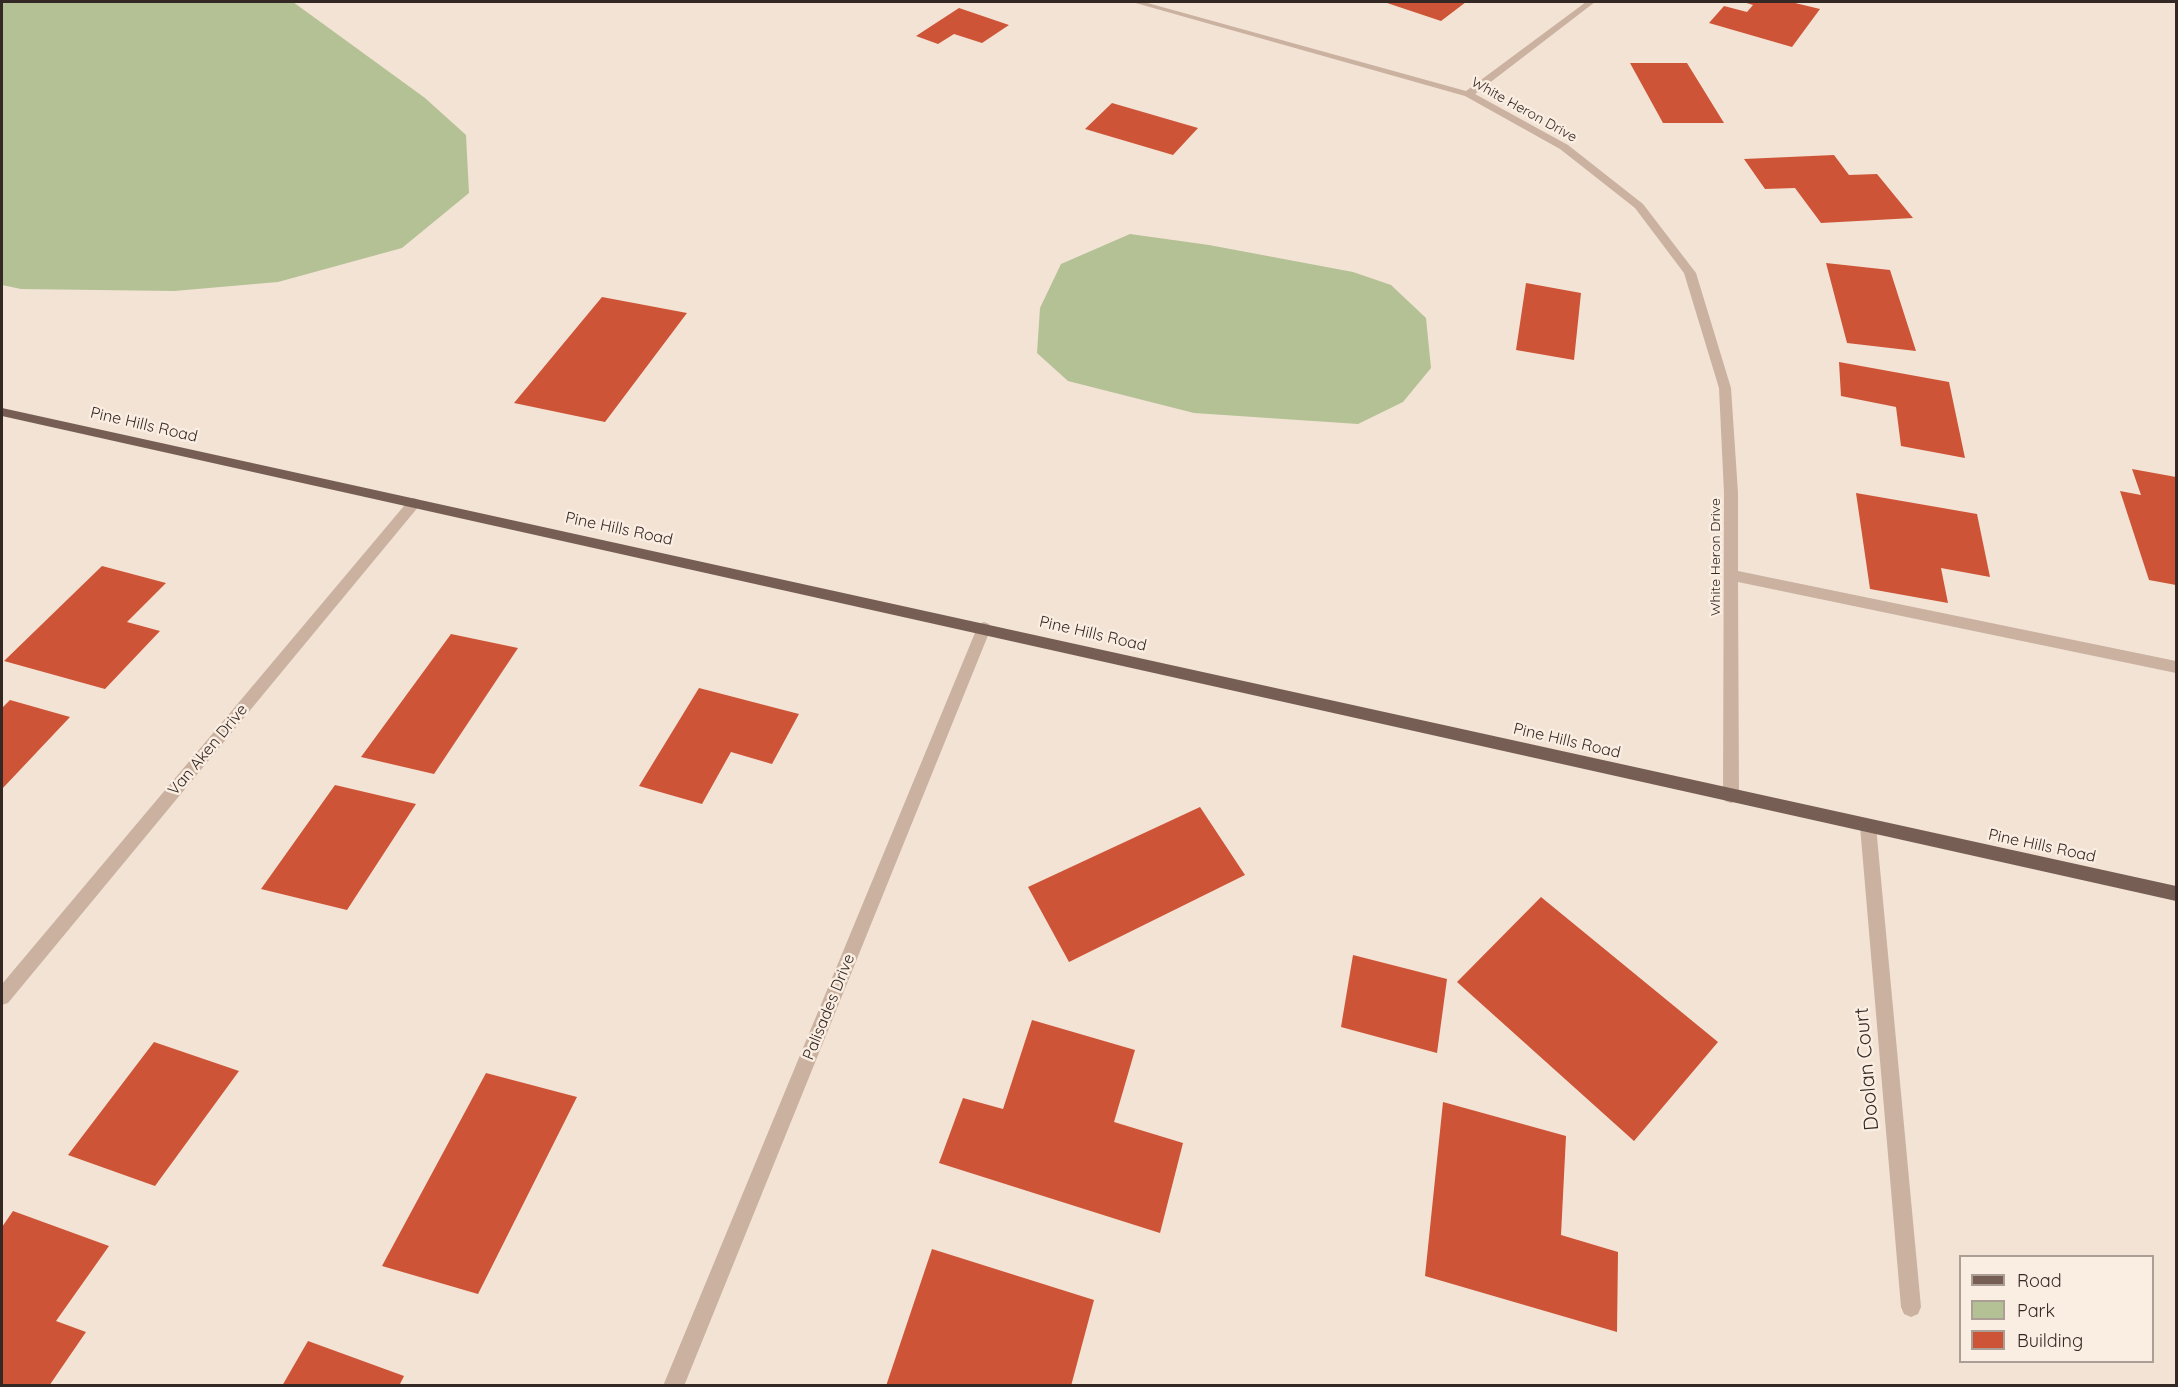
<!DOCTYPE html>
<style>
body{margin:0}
#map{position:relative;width:2178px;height:1387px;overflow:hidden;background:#f2e3d5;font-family:Quicksand,sans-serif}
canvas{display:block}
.frame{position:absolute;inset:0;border:3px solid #342824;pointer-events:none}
.legend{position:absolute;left:1959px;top:1255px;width:195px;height:108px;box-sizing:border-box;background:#faede1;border:2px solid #ab9e95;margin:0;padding:8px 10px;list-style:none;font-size:18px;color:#342824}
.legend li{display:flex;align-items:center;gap:12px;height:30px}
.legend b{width:30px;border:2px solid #ab9e95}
</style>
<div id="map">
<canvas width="2178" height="1387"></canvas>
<div class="frame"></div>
<ul class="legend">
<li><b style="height:8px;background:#775e54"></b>Road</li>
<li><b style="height:16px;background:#b4c194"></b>Park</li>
<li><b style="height:16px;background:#ce5437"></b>Building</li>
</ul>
</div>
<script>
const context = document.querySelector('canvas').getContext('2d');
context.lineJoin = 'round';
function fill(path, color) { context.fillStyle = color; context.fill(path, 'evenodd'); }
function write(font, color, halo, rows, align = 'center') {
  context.font = font + ' Quicksand,sans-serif'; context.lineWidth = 5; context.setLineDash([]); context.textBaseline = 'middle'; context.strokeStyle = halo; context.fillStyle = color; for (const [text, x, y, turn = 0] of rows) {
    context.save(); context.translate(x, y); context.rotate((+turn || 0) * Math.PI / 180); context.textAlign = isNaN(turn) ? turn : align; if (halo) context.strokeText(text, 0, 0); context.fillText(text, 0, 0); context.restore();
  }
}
const green = new Path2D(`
 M2 2H293L425 98 466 135 469 193 402 248 278 282 174 291 21 289 2 285Z
 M1130 234 1209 245 1353 272 1391 285 1426 318 1431 368 1403 402 1358 424 1194 413 1068 381 1037 353 1040 308 1061 264Z`);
const building = new Path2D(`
 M1384 2H1466L1441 21Z
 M1743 2H1791L1820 9 1792 47 1709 23 1724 6 1747 12 1753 5Z
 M959 8 1009 25 982 43 954 34 938 44 916 36Z
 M1630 63H1687L1724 123H1663Z
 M1112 103 1198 128 1173 155 1085 129Z
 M1834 155 1849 175 1877 174 1913 218 1821 223 1795 188 1765 189 1744 159Z
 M1826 263 1890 270 1916 351 1847 343Z
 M1526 283 1581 293 1574 360 1516 350Z
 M602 297 687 313 605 422 514 403Z
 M1839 362 1949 382 1965 458 1901 446 1896 407 1841 396Z
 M2132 469 2176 477V585L2149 580 2120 491 2141 495Z
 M1856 493 1977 514 1990 577 1941 568 1948 603 1870 589Z
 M102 566 166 583 127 622 160 631 105 689 4 661Z
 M451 634 518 648 434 774 361 757Z
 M699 688 799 714 772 764 731 752 702 804 639 786Z
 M10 700 70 717 2 789V708Z
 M335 785 416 804 347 910 261 889Z
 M1200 807 1245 875 1069 962 1028 887Z
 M1541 897 1718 1042 1634 1141 1457 982Z
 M1353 955 1447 979 1437 1053 1341 1027Z
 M1032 1020 1135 1050 1114 1122 1183 1143 1160 1233 939 1163 963 1098 1003 1109Z
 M154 1042 239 1071 155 1186 68 1155Z
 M486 1073 577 1097 478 1294 382 1266Z
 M1443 1102 1566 1136 1561 1235 1618 1252 1617 1332 1425 1276Z
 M13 1211 109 1246 56 1321 86 1332 49 1386H2V1227Z
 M932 1249 1094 1300 1071 1386H886Z
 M308 1341 404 1376 399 1386H282Z`);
const minor = new Path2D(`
 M1132 2H1144L1466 91 1586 2H1595L1475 94 1568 145 1643 204 1696 273 1731 388 1738 493V571L2176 661V673L1738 582 1739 796 1737 801 1731 803 1725 801 1723 796 1724 493 1719 388 1684 273 1635 208 1560 149 1465 96Z
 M414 498 419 500 421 503 419 506 8 1003 2 1005V984L409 500Z
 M984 622 989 624 991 628 684 1386H663L977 628 979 624Z
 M1868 819 1874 821 1876 826 1921 1307 1918 1314 1911 1317 1904 1314 1901 1307 1860 826 1862 821Z`);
const major = new Path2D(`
 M2 408 2176 886V901L2 416Z`);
const farStreetnames = [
 ["White Heron Drive",1524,110,29],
 ["White Heron Drive",1716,557,-90]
];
const streetNames = [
 ["Pine Hills Road",144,425,13],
 ["Pine Hills Road",619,529,12],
 ["Pine Hills Road",1093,634,13],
 ["Pine Hills Road",1567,741,13],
 ["Van Aken Drive",208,750,-50],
 ["Pine Hills Road",2042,846,12],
 ["Palisades Drive",829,1007,-68]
];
const nearStreetnames = [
 ["Doolan Court",1867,1069,-95]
];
fill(green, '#b4c194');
fill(building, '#ce5437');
fill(minor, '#cab1a0');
fill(major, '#775e54');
write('14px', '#342824', '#faede1', farStreetnames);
write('16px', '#342824', '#faede1', streetNames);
write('20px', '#342824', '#faede1', nearStreetnames);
</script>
